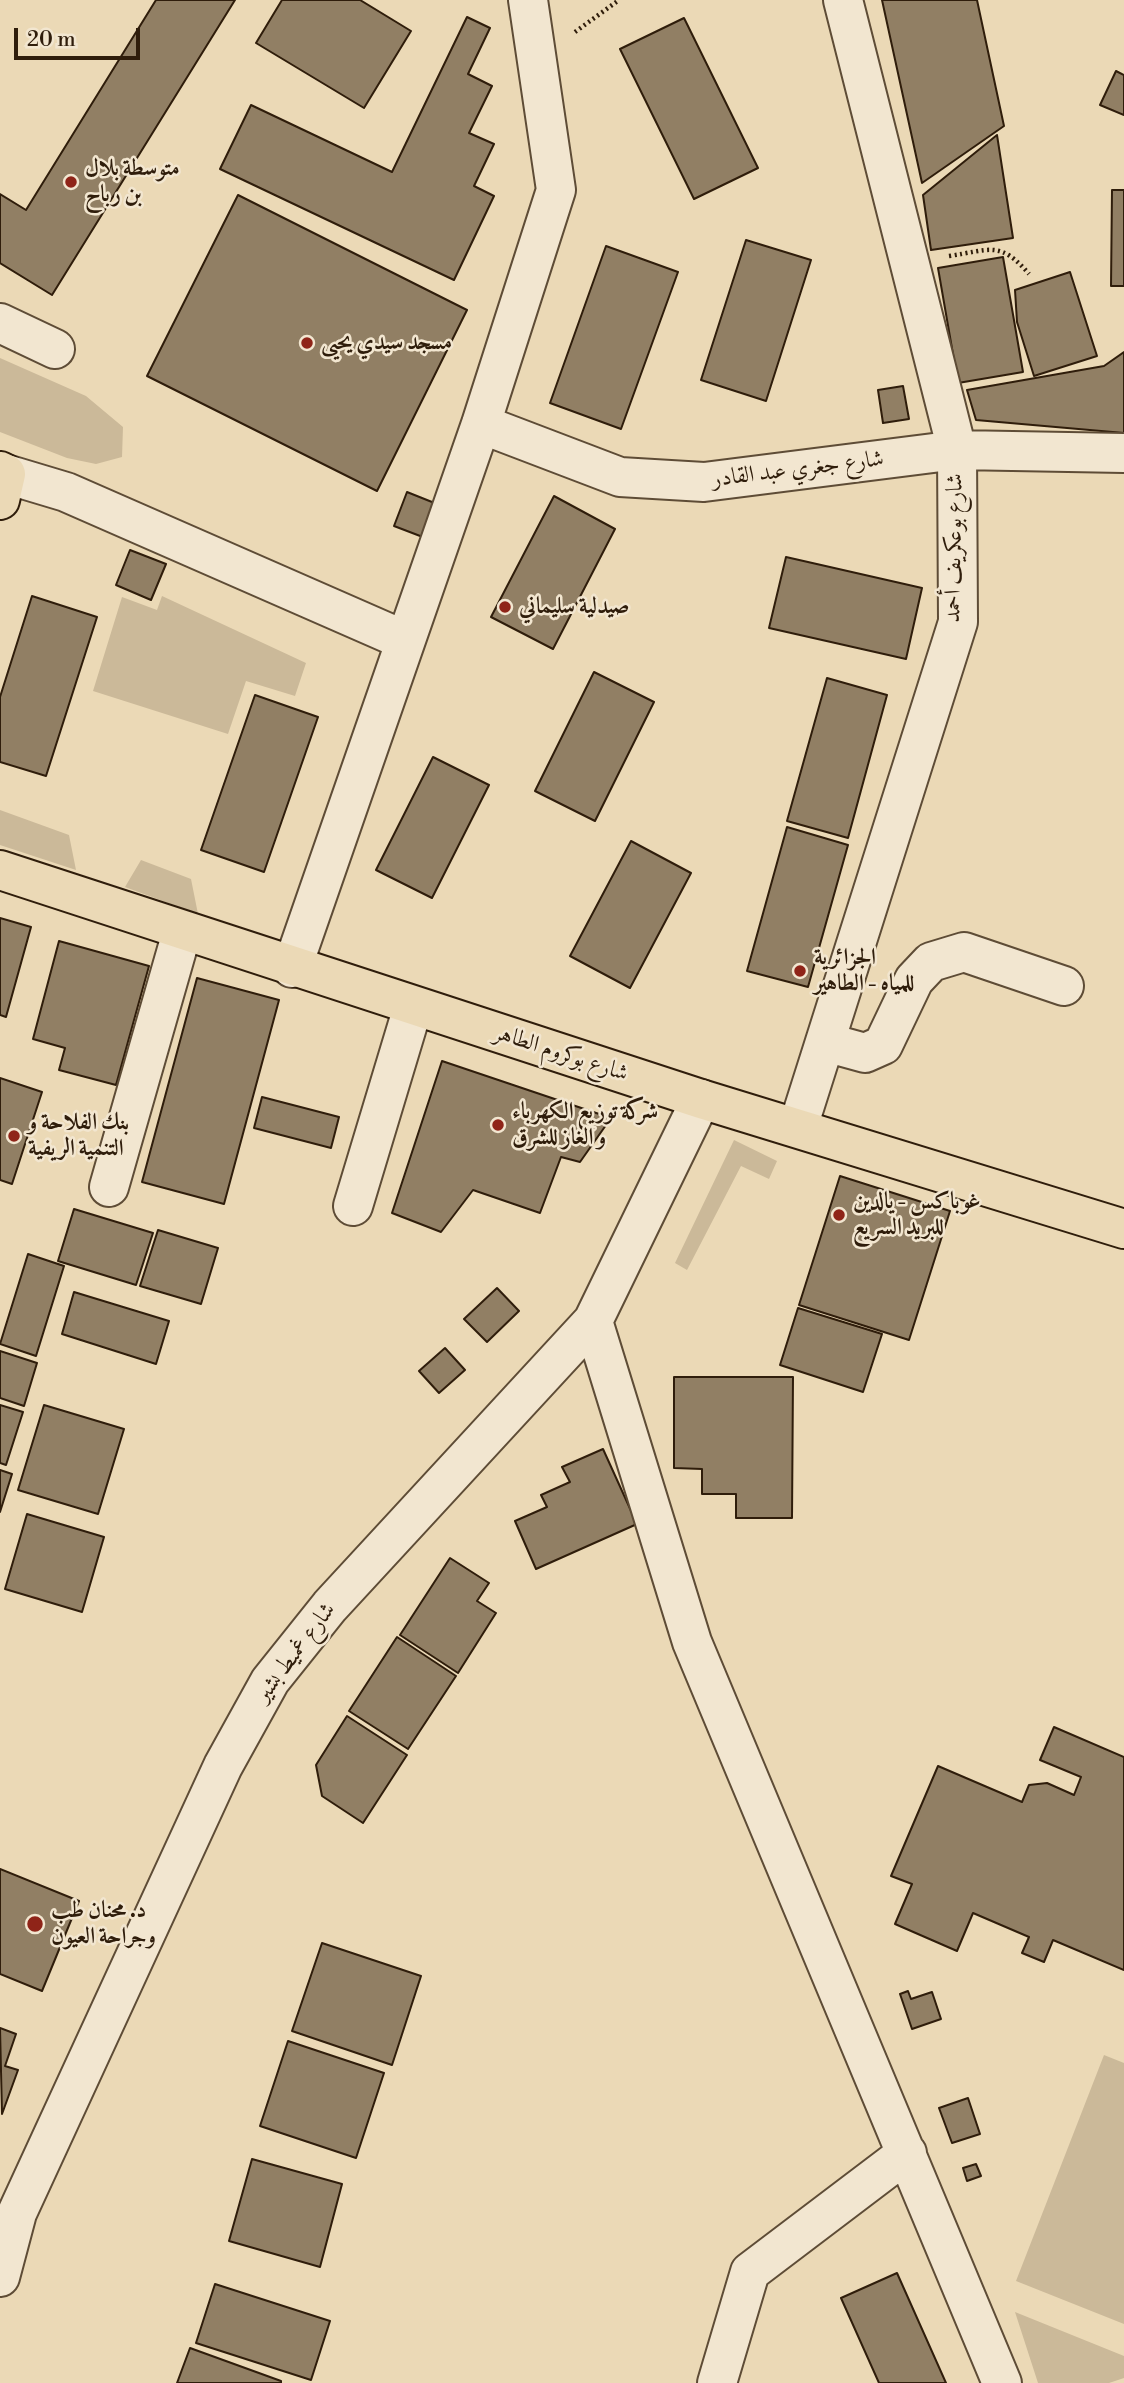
<!DOCTYPE html>
<meta charset="utf-8">
<style>
body{margin:0}
#map{position:relative;width:1124px;height:2383px;overflow:hidden;background:#ebd9b6;font-family:"Libre Bodoni",serif}
canvas{display:block}
.scale{position:absolute;left:14px;top:28px;width:126px;height:32px;box-sizing:border-box;border:4px solid #2f1d0b;border-top:0;padding-left:9px;font-size:21px;line-height:24px;white-space:nowrap;color:#2f1d0b;-webkit-text-stroke:5px #f2e6d0;paint-order:stroke}
</style>
<div id="map">
<canvas width="1124" height="2383"></canvas>
<div class="scale">20 m</div>
</div>
<script>
const context = document.querySelector('canvas').getContext('2d');
context.lineJoin = 'round';
function fill(path, color) { context.fillStyle = color; context.fill(path, 'evenodd'); }
function stroke(path, color, width, dash) { context.strokeStyle = color; context.lineWidth = width; context.lineCap = dash ? 'butt' : 'round'; context.setLineDash(dash || []); context.stroke(path); }
function write(font, color, halo, rows, align = 'center') {
  context.font = font + ' "Libre Bodoni",Amiri,serif'; context.lineWidth = 5; context.setLineDash([]); context.textBaseline = 'middle'; context.strokeStyle = halo; context.fillStyle = color; for (const [text, x, y, turn = 0] of rows) {
    context.save(); context.translate(x, y); context.rotate((+turn || 0) * Math.PI / 180); context.textAlign = isNaN(turn) ? turn : align; if (halo) context.strokeText(text, 0, 0); context.fillText(text, 0, 0); context.restore();
  }
}
const green = new Path2D(`
 M0 358 86 396 123 427 122 457 96 464 67 458 0 432Z
 M162 596 306 663 295 696 246 681 228 734 93 691 122 597 157 610Z
 M0 810 69 835 76 870 0 845Z
 M141 860 191 879 198 914 125 887Z
 M734 1140 777 1161 769 1179 741 1166 687 1270 675 1263Z
 M1104 2055 1124 2063V2324L1016 2281Z
 M1015 2312 1124 2356V2378L1109 2383H1038Z`);
const building = new Path2D(`
 M156 0H235L52 295 0 263V194L26 210Z
 M282 0H360L411 31 364 108 256 43Z
 M882 0H977L1004 126 922 183Z
 M467 17 490 28 468 74 492 86 469 133 494 144 474 186 494 196 454 280 220 169 251 105 392 172Z
 M684 18 758 168 694 199 620 49Z
 M1116 71 1124 75V115L1100 105Z
 M997 135 1013 238 931 250 923 195Z
 M1112 190H1124V286H1111Z
 M238 195 467 310 377 491 147 376Z
 M746 240 811 260 766 401 701 380Z
 M606 246 678 272 621 429 550 403Z
 M1003 257 1023 372 958 383 938 268Z
 M1070 272 1097 356 1034 376 1017 322 1015 290Z
 M1124 352V433L976 420 967 390 1104 366Z
 M903 386 909 419 883 423 878 390Z
 M407 492 442 506 428 539 394 526Z
 M554 496 615 529 553 649 491 617Z
 M130 550 166 564 151 600 116 585Z
 M786 557 922 588 906 659 769 628Z
 M32 596 97 617 46 776 0 762V697Z
 M594 672 654 702 595 821 535 791Z
 M827 678 887 695 848 838 787 821Z
 M255 695 318 717 264 872 201 850Z
 M433 757 489 785 432 898 376 870Z
 M787 827 848 845 808 987 747 971Z
 M631 841 691 873 630 988 570 956Z
 M0 918 31 927 6 1017 0 1015Z
 M59 941 149 966 116 1085 59 1070 65 1048 33 1039Z
 M197 978 279 1000 224 1204 142 1182Z
 M442 1061 611 1118 580 1162 561 1157 540 1213 473 1190 441 1232 392 1213Z
 M0 1078 42 1092 12 1184 0 1180Z
 M262 1097 339 1117 331 1148 254 1128Z
 M840 1176 950 1211 909 1340 799 1305Z
 M74 1209 153 1233 136 1285 58 1261Z
 M158 1230 218 1248 201 1304 140 1286Z
 M28 1254 64 1266 36 1356 0 1344Z
 M497 1288 519 1311 487 1342 464 1319Z
 M74 1292 169 1321 156 1364 62 1334Z
 M798 1308 882 1334 863 1392 780 1365Z
 M445 1348 465 1370 439 1393 419 1371Z
 M0 1351 37 1363 24 1406 0 1398Z
 M674 1377H793L792 1518H736V1494H702V1469L674 1468Z
 M0 1405 23 1412 6 1465 0 1463Z
 M44 1405 124 1429 98 1514 18 1490Z
 M603 1449 637 1524 536 1569 515 1521 547 1507 541 1495 570 1482 562 1467Z
 M0 1470 12 1474 0 1512Z
 M27 1514 104 1537 82 1612 5 1589Z
 M450 1558 489 1583 477 1601 496 1613 458 1673 400 1635Z
 M397 1637 456 1676 408 1749 349 1711Z
 M347 1716 407 1755 363 1823 322 1796 316 1765Z
 M1054 1727 1124 1757V1970L1053 1940 1044 1962 1022 1953 1029 1937 973 1913 957 1951 895 1924 912 1884 891 1876 938 1766 1022 1802 1029 1785 1047 1783 1074 1795 1081 1777 1040 1760Z
 M0 1869 79 1901 42 1991 0 1974Z
 M322 1943 421 1976 392 2065 292 2031Z
 M908 1991 911 1999 932 1992 941 2019 912 2029 900 1994Z
 M0 2028 16 2034 5 2066 18 2070 2 2114Z
 M288 2041 384 2073 356 2158 260 2126Z
 M968 2098 980 2134 952 2143 939 2108Z
 M252 2159 342 2184 320 2267 229 2241Z
 M976 2164 981 2176 967 2181 963 2168Z
 M897 2273 946 2383H879L841 2298Z
 M215 2284 330 2321 311 2380 196 2343Z
 M190 2348 281 2381V2383H177Z`);
const path = new Path2D(`
 M575 32 619 0
 M949 256C990 250 1000 240 1029 274`);
const minor = new Path2D(`
 M0 323 55 349
 M481 424 620 477 704 482 957 450 1124 453
 M6 474 66 492 404 640
 M292 968 481 424 556 190 528 0
 M825 1042 865 1053 883 1045 914 980 931 962 964 952 1064 986
 M798 1127 958 622 957 450 843 0
 M109 1187 182 932
 M353 1206 413 1007
 M593 1321 692 1642 1002 2383
 M0 2277 17 2213 223 1766 270 1681 330 1606 593 1321 701 1099
 M717 2383 750 2272 907 2153`);
const major = new Path2D(`
 M0 471 6 474 0 500
 M0 870 701 1099 1124 1229`);
const markers = [
 [71,182,7,"#8f2418"],
 [307,343,7,"#8f2418"],
 [505,607,7,"#8f2418"],
 [800,971,7,"#8f2418"],
 [498,1125,7,"#8f2418"],
 [14,1136,7,"#8f2418"],
 [839,1215,7,"#8f2418"],
 [35,1924,9,"#8f2418"]
];
const poiNames = [
 ["متوسطة بلال",85,169],
 ["بن رباح",85,195],
 ["مسجد سيدي يحيى",321,343],
 ["صيدلية سليماني",519,607],
 ["الجزائرية",814,958],
 ["للمياه - الطاهير",814,984],
 ["شركة توزيع الكهرباء",512,1112],
 ["و الغاز للشرق",512,1138],
 ["بنك الفلاحة و",28,1123],
 ["التنمية الريفية",28,1149],
 ["غوباكس - يالدين",853,1202],
 ["للبريد السريع",853,1228],
 ["د. محنان طب",51,1911],
 ["وجراحة العيون",51,1937]
];
const streetNames = [
 ["شارع جغري عبد القادر",798,470,-7],
 ["شارع بوعكريف أحمد",955,548,-89],
 ["شارع بوكروم الطاهر",561,1054,18],
 ["شارع غميط بشير",296,1653,-53]
];
fill(green, '#cbb999');
fill(building, '#917f64');
stroke(building, '#2f1d0b', 2);
stroke(minor, '#5e4c36', 42);
stroke(major, '#2f1d0b', 42);
stroke(path, '#2f1d0b', 4.5, [2, 3.5]);
stroke(minor, '#f2e6d0', 38);
stroke(major, '#ebd9b6', 38);
for (const [x, y, r, color] of markers) { const dot = new Path2D(); dot.arc(x, y, r, 0, 2 * Math.PI); context.fillStyle = color; context.fill(dot); stroke(dot, '#f2e6d0', 2.5); }
write('bold 23px', '#2f1d0b', '#f2e6d0', poiNames, 'left');
write('23px', '#2f1d0b', '#f2e6d0', streetNames);
</script>
